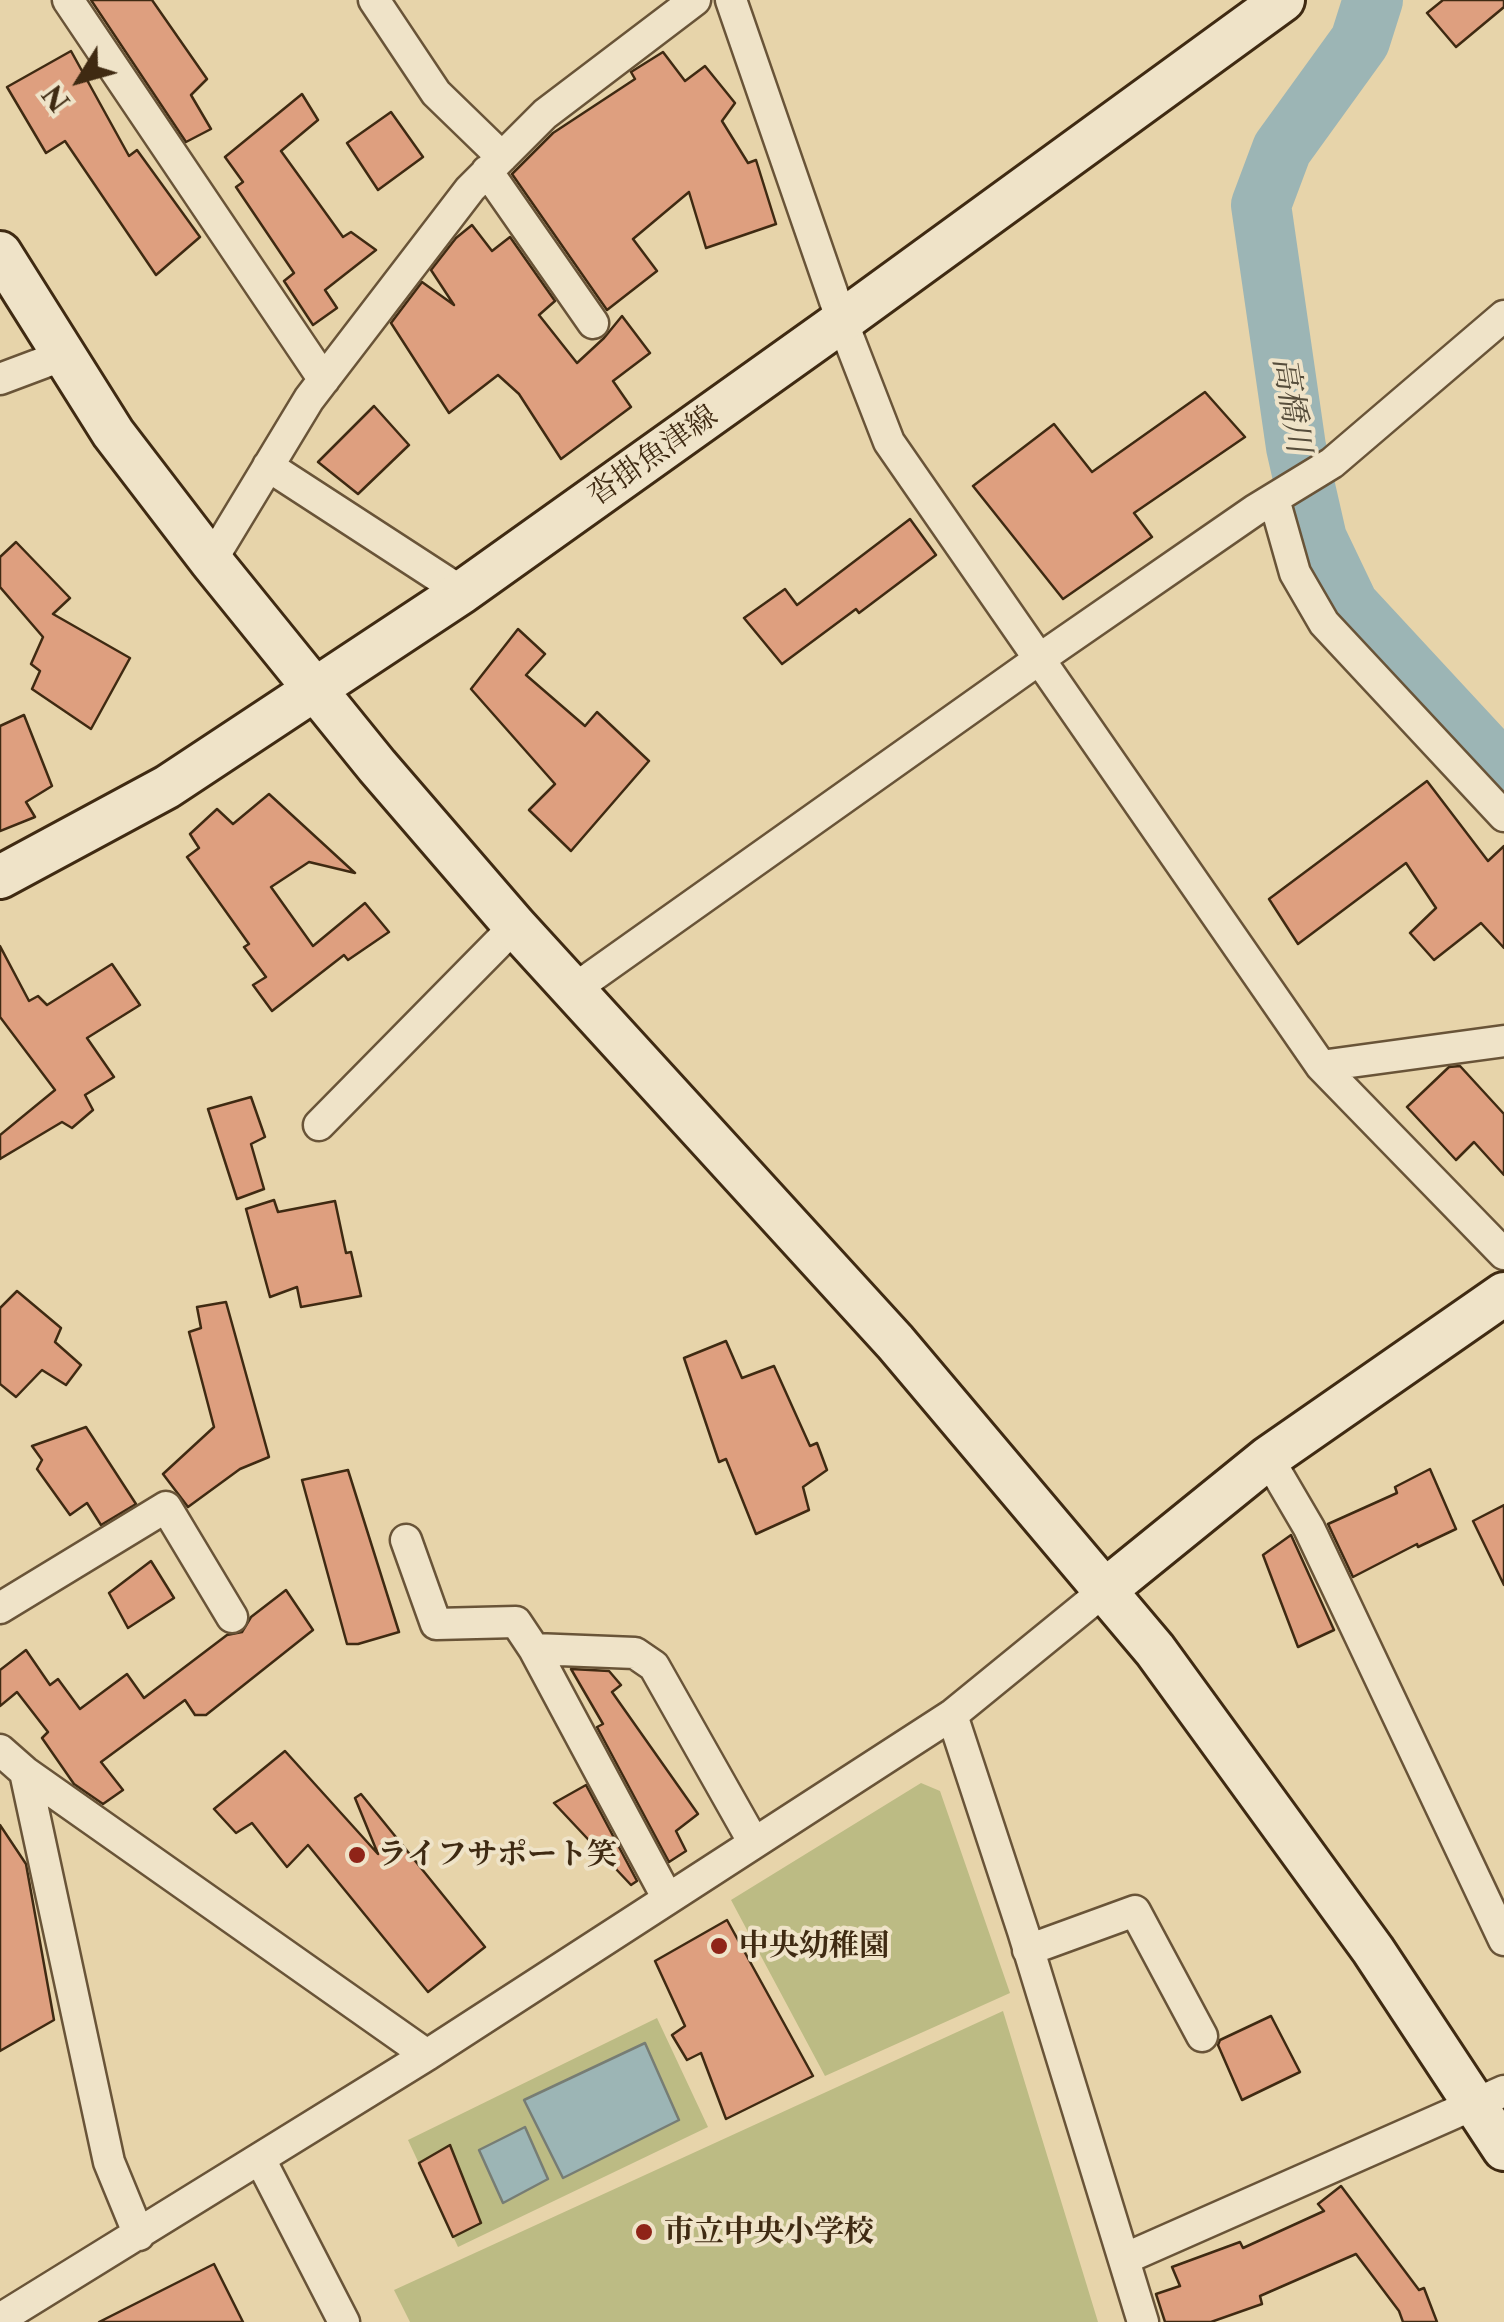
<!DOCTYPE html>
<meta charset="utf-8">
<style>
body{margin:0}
#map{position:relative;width:1504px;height:2322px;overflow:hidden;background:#e7d4aa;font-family:"Libre Caslon Text",serif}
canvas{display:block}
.north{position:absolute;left:30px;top:30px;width:100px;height:100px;-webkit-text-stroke:8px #efe3c8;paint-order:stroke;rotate:233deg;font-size:28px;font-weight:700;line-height:40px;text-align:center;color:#3f2a12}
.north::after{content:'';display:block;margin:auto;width:35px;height:45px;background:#3f2a12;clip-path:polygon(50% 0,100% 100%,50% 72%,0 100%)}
</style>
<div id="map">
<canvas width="1504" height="2322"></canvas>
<div class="north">N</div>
</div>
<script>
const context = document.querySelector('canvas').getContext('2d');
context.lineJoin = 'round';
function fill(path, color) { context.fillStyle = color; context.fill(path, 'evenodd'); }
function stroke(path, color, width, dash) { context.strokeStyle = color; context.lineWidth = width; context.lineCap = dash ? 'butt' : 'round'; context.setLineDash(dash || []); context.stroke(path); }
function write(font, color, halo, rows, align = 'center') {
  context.font = font + ' "Libre Caslon Text","Noto Serif JP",serif'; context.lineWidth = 8; context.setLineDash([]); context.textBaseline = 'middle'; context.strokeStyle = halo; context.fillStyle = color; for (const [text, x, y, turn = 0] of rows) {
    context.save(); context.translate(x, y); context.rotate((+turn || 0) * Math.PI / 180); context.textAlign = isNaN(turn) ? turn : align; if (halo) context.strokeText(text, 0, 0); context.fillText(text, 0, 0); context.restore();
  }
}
const green = new Path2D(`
 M921 1783 940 1791 1010 1993 825 2076 731 1900Z
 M1003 2011 1098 2322H410L394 2290Z
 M657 2018 708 2127 458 2247 408 2140Z`);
const water = new Path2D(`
 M645 2043 679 2120 563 2178 524 2100Z
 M525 2127 548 2179 503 2203 479 2150Z`);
const river = new Path2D(`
 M1373 0 1360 41 1282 149 1261 205 1296 447 1317 539 1349 606 1504 773`);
const building = new Path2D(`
 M91 0H152L207 79 191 95 211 129 186 142Z
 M1443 0H1504V7L1456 47 1427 13Z
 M71 51 129 156 137 150 200 237 156 275 65 141 46 153 7 87Z
 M663 52 685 81 705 66 735 103 722 121 748 163 756 160 776 224 706 248 689 192 633 239 657 271 607 310 512 174 553 133 635 79 631 72Z
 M302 94 318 120 281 151 343 237 351 232 376 250 325 290 337 308 313 325 284 281 294 273 236 187 243 182 225 157Z
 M391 112 423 157 378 190 347 143Z
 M472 225 492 251 510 237 555 301 539 315 577 363 604 338 622 316 650 353 613 381 631 407 561 459 519 394 498 375 449 413 391 323 422 282 454 305 431 270 456 238Z
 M1205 392 1245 437 1134 513 1152 537 1063 599 973 486 1054 424 1092 472Z
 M374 406 409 445 358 494 318 462Z
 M910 519 936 555 859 613 856 609 782 664 744 618 785 589 797 605Z
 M16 542 70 598 53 614 130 658 91 729 32 689 40 671 31 664 43 637 0 587V557Z
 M518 629 545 654 526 675 585 726 597 712 649 761 571 851 529 810 555 784 471 689Z
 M24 715 52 786 26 802 35 817 0 831V726Z
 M1427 781 1488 861 1504 846V948L1481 923 1434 960 1410 933 1436 908 1406 863 1298 944 1269 899Z
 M269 794 355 873 309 862 271 887 313 946 365 903 389 932 348 960 344 955 272 1011 253 985 266 977 244 947 249 944 187 857 199 848 190 834 217 809 233 824Z
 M0 946 29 1001 38 996 47 1005 112 964 140 1005 87 1038 114 1077 85 1095 93 1110 72 1128 62 1122 0 1159V1135L55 1090 0 1017Z
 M1460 1066 1504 1114V1175L1474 1142 1456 1160 1407 1107 1449 1067Z
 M251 1097 265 1137 251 1144 264 1189 237 1199 208 1109Z
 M274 1200 278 1212 335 1201 346 1253 351 1252 361 1296 301 1307 297 1287 270 1297 246 1209Z
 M17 1291 61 1328 55 1342 81 1365 66 1385 42 1370 16 1397 0 1384V1308Z
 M226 1302 269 1457 240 1469 188 1507 163 1474 214 1427 189 1332 201 1328 197 1307Z
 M726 1341 742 1378 774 1366 810 1446 817 1443 827 1470 803 1487 809 1510 756 1534 726 1459 719 1462 684 1358Z
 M86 1427 136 1504 101 1525 87 1503 70 1515 37 1469 42 1460 32 1446Z
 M1430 1469 1456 1529 1418 1547 1417 1544 1353 1577 1328 1524 1397 1493 1395 1487Z
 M348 1470 399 1632 358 1644H347L302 1480Z
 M1504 1505V1585L1473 1521Z
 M1291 1535 1334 1630 1298 1647 1263 1555Z
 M151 1561 174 1598 128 1628 109 1593Z
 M286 1590 313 1630 206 1715H195L185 1700 101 1762 123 1790 103 1804 74 1784 42 1738 48 1732 17 1692 0 1706V1670L26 1650 50 1685 58 1679 80 1709 127 1674 144 1698 227 1635 242 1632 251 1617Z
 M571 1669 609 1671 621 1685 612 1692 698 1814 676 1831 686 1851 669 1862 597 1727 603 1724Z
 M285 1751 378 1854 355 1798 361 1794 485 1947 428 1992 308 1845 287 1867 252 1823 236 1833 214 1809Z
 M586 1785 637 1881 631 1885 554 1803Z
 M0 1825 26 1864 54 2020 0 2051Z
 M727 1920 813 2076 726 2119 701 2053 687 2060 672 2035 685 2026 655 1961Z
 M1271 2016 1300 2072 1242 2100 1218 2045 1220 2040Z
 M450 2145 481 2223 453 2237 419 2163Z
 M1341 2186 1419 2290 1424 2288 1437 2322H1403L1399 2311 1356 2254 1260 2296 1262 2304 1211 2322H1165L1156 2294 1180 2286 1172 2267 1240 2242 1243 2248 1324 2211 1318 2204Z
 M214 2264 243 2322H99Z`);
const street = new Path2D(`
 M68 0 324 380
 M374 0 436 93 502 157
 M731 0 842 321 889 442 1321 1066 1504 1254
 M487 171 593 323
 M0 379 64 355
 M268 466 462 592
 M1274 499 1295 573 1324 623 1504 816
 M211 561 309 399 470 189 545 114 695 0
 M573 990 1038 660 1255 510 1332 463 1504 316
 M1321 1066 1504 1041
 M319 1125 515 926
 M1268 1458 1309 1528 1504 1940
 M406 1540 436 1624 516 1622 534 1649
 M0 1608 166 1507 232 1617
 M952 1715 1023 1931 1143 2322
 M0 1750 25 1772 427 2055
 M25 1772 109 2162 139 2235
 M668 1899 534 1649 635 1653 654 1666 754 1843
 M1028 1950 1135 1911 1202 2036
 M260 2159 344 2322
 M1124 2259 1504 2091
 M0 2319 427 2055 952 1715 1104 1591`);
const secondary = new Path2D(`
 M0 253 113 433 211 561 377 766 515 926 895 1342 1155 1650 1373 1950 1504 2149
 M0 877 167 787 462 592 842 321 1283 0
 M1104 1591 1268 1458 1504 1294`);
const markers = [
 [357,1855,10,"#8f2418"],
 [719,1946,10,"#8f2418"],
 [644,2232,10,"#8f2418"]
];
const streetNames = [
 ["沓掛魚津線",653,456,-35]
];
const poiNames = [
 ["ライフサポート笑",377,1855],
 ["中央幼稚園",739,1946],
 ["市立中央小学校",664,2232]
];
const waterNames = [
 ["高橋川",1291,405,81]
];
fill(green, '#bcbb84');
fill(water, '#9cb5b5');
stroke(water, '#777d74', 2.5);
stroke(river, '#9cb5b5', 60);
fill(building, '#de9f7f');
stroke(building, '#3f2a12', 2.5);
stroke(street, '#695438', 35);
stroke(secondary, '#3f2a12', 48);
stroke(street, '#efe3c8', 30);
stroke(secondary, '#efe3c8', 42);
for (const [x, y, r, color] of markers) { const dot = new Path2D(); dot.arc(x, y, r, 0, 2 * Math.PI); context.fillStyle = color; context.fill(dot); stroke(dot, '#efe3c8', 4); }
write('30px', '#3f2a12', '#efe3c8', streetNames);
write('bold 30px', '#3f2a12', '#efe3c8', poiNames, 'left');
write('italic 32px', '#564d3b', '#efe3c8', waterNames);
</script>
